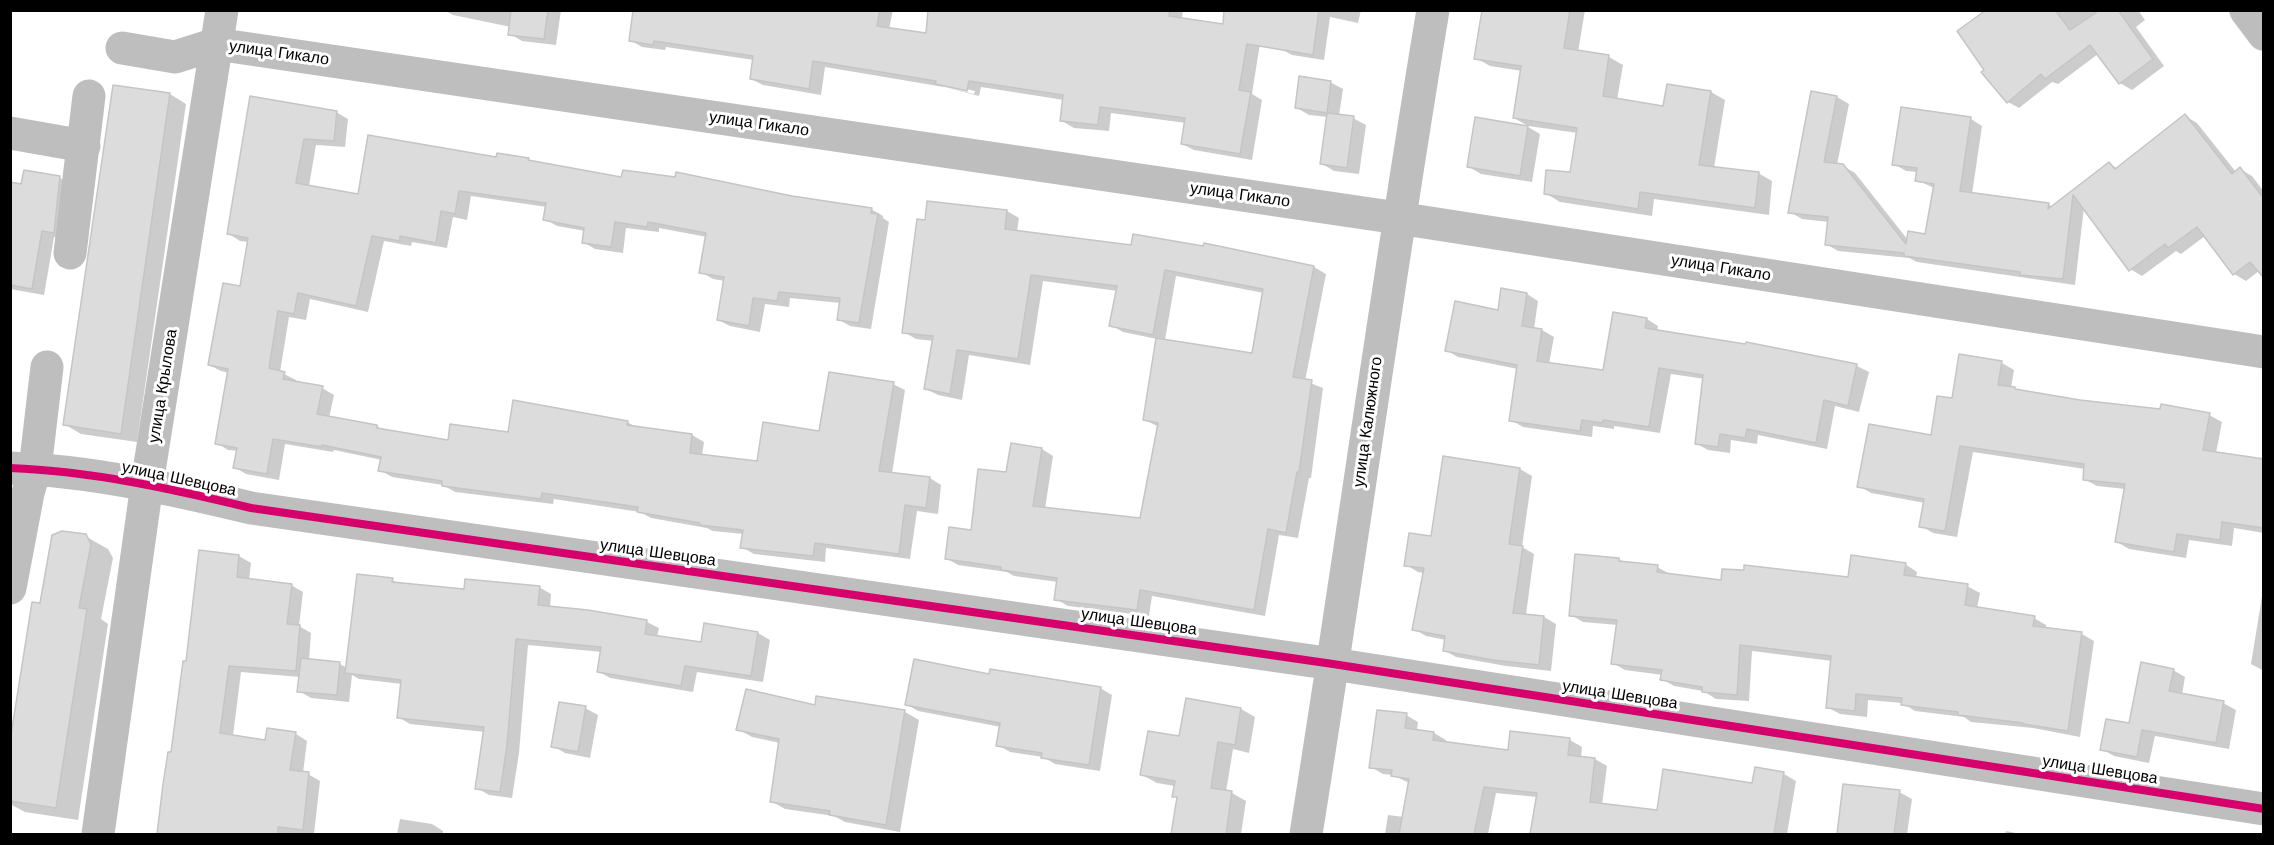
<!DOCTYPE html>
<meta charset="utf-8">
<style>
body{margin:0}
#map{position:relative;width:2274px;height:845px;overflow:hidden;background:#fff;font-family:"Work Sans",sans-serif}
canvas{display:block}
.frame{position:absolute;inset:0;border:12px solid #000;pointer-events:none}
</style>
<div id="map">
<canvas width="2274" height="845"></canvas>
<div class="frame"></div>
</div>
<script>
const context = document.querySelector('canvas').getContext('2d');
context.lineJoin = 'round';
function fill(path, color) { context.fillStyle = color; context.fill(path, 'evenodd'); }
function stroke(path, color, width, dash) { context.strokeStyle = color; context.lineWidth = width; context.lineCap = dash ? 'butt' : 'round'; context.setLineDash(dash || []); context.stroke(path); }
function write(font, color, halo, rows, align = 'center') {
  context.font = font + ' "Work Sans",sans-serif'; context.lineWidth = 6; context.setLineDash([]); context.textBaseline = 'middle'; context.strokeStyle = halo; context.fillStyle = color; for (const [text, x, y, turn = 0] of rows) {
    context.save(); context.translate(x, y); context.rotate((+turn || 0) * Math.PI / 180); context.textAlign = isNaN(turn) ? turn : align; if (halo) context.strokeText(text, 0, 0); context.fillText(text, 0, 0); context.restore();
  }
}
const shadow = new Path2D(`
 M444 10H561L556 45 522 41 510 34 511 27 453 15Z
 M635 10H893L889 29 927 35 930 10H1183L1182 19 1261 37 1252 94 1262 100 1252 160 1194 150 1182 144 1186 123 1111 113 1109 131 1074 128 1062 121 1064 100 981 87 979 96 944 87 974 94 975 91 940 83 944 87 825 67 821 95 763 85 751 79 754 60 666 47 665 50 642 47 630 40Z
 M1289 10H1361L1358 23 1330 17 1324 60 1292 55 1281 49Z
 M1484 10H1585L1578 52 1609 57 1623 65 1617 100 1665 108 1711 92 1725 100 1714 168 1758 173 1772 181 1769 215 1654 199 1652 216 1560 202 1545 193 1572 174 1578 133 1528 126 1514 118 1522 71 1490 66 1476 58Z
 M1989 10H2138L2145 20 2136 27 2164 66 2132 90 2120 83 2098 54 2058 84 2052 82 2019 108 2008 102 1986 70Z
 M1330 82 1343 89 1339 116 1353 118 1366 125 1359 174 1334 171 1321 163 1328 117 1309 115 1297 108Z
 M1812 92 1837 97 1849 104 1837 165 1843 166 1855 173 1908 240 1926 235 1934 188 1917 180 1918 172 1906 171 1894 164 1971 119 1982 126 1972 194 2048 204 2053 207 2110 164 2118 169 2185 116 2197 123 2236 172 2240 169 2252 176 2264 192V275L2259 271 2246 281 2234 274 2205 236 2181 254 2176 251 2142 276 2130 269 2084 207 2075 285 1917 262 1909 258 1838 251 1826 244 1829 222 1802 219 1790 212Z
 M170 94 186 104 137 442 81 434 64 424Z
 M252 97 336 112 348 119 345 147 316 145 309 186 359 195 498 159H528L534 162 623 179 791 197 871 209 883 216V218L889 222 871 329 850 326 838 319 841 303 790 298 789 307 765 304 760 332 730 326 718 320 725 281 713 279 701 272 707 237 659 228V232L626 228 623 253 595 249 583 242 585 231 557 226 545 219 547 207 471 196 467 220 453 217 447 248 412 242 411 246 384 241 368 312 310 299 306 320 289 317 280 372 296 380V383L322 388 334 395 329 418 377 426 384 431 449 442 509 433 627 422 638 428 692 435 704 442 702 456 759 463 820 432 893 384 905 390 892 474 930 478 941 485 938 514 917 511 910 559 826 548 825 562 754 554 742 547 744 534 713 531 707 528 651 518 640 512 554 499 553 504 455 492 443 485 392 477 380 470 382 460 334 450 333 452 285 444 279 480 246 474 234 467 238 451 228 450 217 443 229 373 221 371 209 365 242 288 249 242 240 241 229 234Z
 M1477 119 1528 127 1540 134 1532 182 1481 174 1469 167Z
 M25 172 60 178 72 185 66 239 54 237 44 295 10 289V183L23 186Z
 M929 203 1007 211 1019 218 1017 232 1132 247 1204 248 1205 245 1314 267 1326 274 1305 381 1323 388 1311 478H1309L1298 538 1279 535 1265 616 1152 596 1149 616 1068 606 1056 599 1058 582 1014 576 1007 572 958 565 946 558 972 532 1007 474 1042 449 1053 456 1045 509 1141 520 1159 427 1145 420 1157 339 1123 332 1111 325 1118 291 1043 281 1030 365 969 355 962 400 938 395 926 389 934 341 916 339 904 332ZM1176 276 1264 293 1253 355 1165 340Z
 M1527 294 1538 301 1534 329 1542 330 1554 337 1549 364 1604 371 1647 319 1658 326 1657 331 1746 346 1747 344 1857 366 1869 372 1859 412 1835 406 1827 449 1758 435 1757 444 1731 440 1730 453 1708 450 1697 444 1705 379 1671 374 1660 433 1614 426V429L1593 426 1592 437 1523 427 1511 420 1518 369 1458 357 1446 350 1499 311Z
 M2002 363 2014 370 2011 388 2019 391 2079 401 2209 415 2222 422 2216 453 2264 460V533L2234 528 2232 546 2189 540 2186 558 2129 549 2117 542 2126 489 2097 486 2084 479 2085 469 1973 452 1957 537 1933 533 1921 526 1925 503 1871 493 1859 486 1932 437 1954 400Z
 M1520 469 1532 476 1522 547 1534 554 1526 615 1544 617 1556 624 1551 671 1506 666 1456 657 1444 650 1446 640 1426 636 1414 629 1424 573 1418 572 1406 565 1432 538Z
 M85 536 108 549 113 558 101 619 108 624 78 820 25 812 10 804V751L41 605Z
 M239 556 251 563 249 580 291 585 303 592 299 626 311 633 309 661 340 664 347 668 392 580 400 584 466 591 539 587 551 594 550 608 647 622 659 628 657 637 702 644 758 633 770 640 763 682 697 672 693 692 610 678 598 671 602 652 528 645 519 753 512 798 489 795 477 788 485 732 410 724 398 717 402 684 359 679 352 675 349 702 311 698 299 691 300 677 241 672 233 736 266 742 296 734 307 741 303 773 308 774 320 781 314 834H158L164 784 172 754 187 663Z
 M1619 559 1624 563 1657 567 1670 574 1723 581 1849 579 1905 564 1917 572 1916 578 1967 586 1980 593 1977 608 2034 618 2046 625V629L2082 634 2094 641 2080 737 2033 728 1971 722 1964 717 1915 711 1902 703 1868 700 1867 717 1840 714 1827 707 1832 661 1752 651 1749 701 1716 699 1703 691 1674 686 1662 679 1663 675 1625 670 1613 663 1618 625 1583 622 1571 615Z
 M2263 590H2264V671L2251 664Z
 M2173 670 2185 677 2182 695 2223 703 2236 710 2229 749 2155 736 2149 763 2114 756 2102 749 2130 724Z
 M991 676 1100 688 1112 695 1100 771 1055 764 1043 757 1010 752 998 745 1001 727 918 711 906 704Z
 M818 698 905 712 919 720 900 832 845 822 834 816 785 809 771 801 780 743 752 737 738 729 816 707Z
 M1187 700 1241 709 1255 717 1249 753 1233 749 1226 792 1232 793 1246 801 1241 834H1173L1178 798 1174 796 1175 786 1157 783 1142 775 1180 737Z
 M585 708 598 715 590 758 565 753 553 746Z
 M1406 715 1418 722 1417 731 1434 733 1446 740 1445 743 1510 752 1570 740 1582 747 1581 757 1595 759 1607 766 1602 805 1659 811 1754 785 1756 769 1784 774 1796 781 1787 834H1532L1537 797 1496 793 1488 834H1385L1388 815 1404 817 1409 783 1393 775 1383 774 1371 767Z
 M1844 786 1899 792 1912 799 1907 834H1839Z
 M400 819 432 824 443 831V834H397Z
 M2006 831 2021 834H2005Z`);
const building = new Path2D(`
 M511 10H548L544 39 508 35Z
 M633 10H880L877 26 926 33 928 10H1170L1169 16 1223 24 1224 10H1319L1313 55 1247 44 1239 90 1251 92 1240 154 1181 144 1185 118 1100 107 1098 125 1060 121 1063 95 969 81 967 91 935 84 936 81 813 61 809 89 750 79 753 56 654 41 653 45 629 41Z
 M1482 10H1570L1564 48 1609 55 1603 96 1663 106 1667 84 1711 91 1699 165 1759 172 1755 208 1640 192 1638 209 1544 194 1546 170 1570 172 1577 128 1513 118 1521 66 1474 59Z
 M1986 10H2055L2070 30 2100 10H2118L2153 59 2119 84 2090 45 2045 79 2041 74 2007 103 1981 72 1984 70 1957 31Z
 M1299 76 1331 81 1327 113 1295 108Z
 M113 85 170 93 121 434 63 425Z
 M1811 91 1837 96 1824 162 1843 164 1906 244 1908 231 1925 234 1934 184 1915 181 1917 168 1892 165 1901 107 1971 117 1960 191 2049 203 2048 209 2109 162 2115 169 2185 114 2232 174 2240 167 2264 199V278L2250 262 2233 275 2197 227 2168 248 2165 244 2129 271 2073 195 2063 279 2020 275V272L1904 256V253L1825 245 1828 217 1788 213Z
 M250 96 337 111 334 141 304 139 296 183 358 194 368 135 496 157 497 153 529 158 528 160 621 177 623 170 675 177 676 172 792 196 872 208 871 213 878 214 859 323 837 320 840 298 779 292 777 301 753 298 749 326 717 320 724 277 699 273 706 233 648 222 647 227 615 222 611 247 582 243 584 228 543 220 546 203 459 191 455 214 441 211 436 243 400 236V241L372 236 356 306 298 293 294 314 278 311 269 368 285 372 283 379 323 386 317 414 377 425V428L448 440 450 424 508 432 513 400 628 421 627 425 692 434 690 453 757 461 763 422 819 431 829 372 894 382 879 471 930 477 926 508 905 505 899 554 815 543 813 556 740 548 743 530 699 525 700 523 637 512 638 507 542 493 541 499 442 486V481L378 471 381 457 322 445V447L273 439 267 474 233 468 237 448 215 444 228 369 208 365 223 283 240 286 248 238 227 234Z
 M1327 113 1354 116 1347 168 1320 164Z
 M1475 117 1528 126 1520 176 1467 167Z
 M24 170 60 176 54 233 42 231 32 289 10 285V182L21 184Z
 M927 201 1007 210 1005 229 1131 245 1133 234 1203 246 1204 243 1314 266 1293 377 1312 380 1299 472H1297L1286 533 1268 529 1254 610 1140 590 1137 610 1054 600 1057 578 1001 570V567L945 559 949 527 971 530 978 469 1006 472 1011 443 1042 448 1033 506 1140 518 1158 423 1143 420 1156 338 1252 353 1263 289 1165 270 1153 335 1109 326 1117 286 1031 275 1018 359 957 350 950 394 924 389 933 336 902 333 917 219 925 220Z
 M1501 288 1527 293 1522 326 1542 329 1537 361 1603 370 1613 312 1647 318 1645 328 1745 344 1746 342 1857 364 1848 406 1824 400 1816 443 1747 429 1745 438 1720 434 1718 447 1695 444 1703 375 1659 368 1649 427 1603 420 1602 423 1582 420 1580 431 1509 421 1517 365 1445 351 1455 301 1498 310Z
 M1959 354 2002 361 1998 385 2015 387V389L2080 400 2160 409 2161 404 2210 413 2203 450 2264 459V528L2222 522 2220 540 2177 534 2174 552 2115 542 2125 484 2083 480 2084 464 1960 446 1945 531 1919 527 1924 499 1857 487 1869 424 1931 435 1937 396 1952 398Z
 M1443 456 1520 468 1509 544 1523 546 1513 613 1544 616 1539 665 1493 660 1443 651 1445 636 1412 630 1424 568 1404 566 1409 533 1431 536Z
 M62 531 86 534 91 544 79 608 87 609 56 808 10 801V741L32 602 40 603 52 535Z
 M199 550 239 555 237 577 292 584 287 624 300 625 296 671 229 666 220 733 265 740 267 728 296 732 290 770 309 772 303 830 278 827V834H157L163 784 168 752H171L183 661H186Z
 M1575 554 1619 558V561L1658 565 1657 572 1721 580 1722 569 1744 570V565L1848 577 1851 555 1906 563 1904 575 1968 584 1965 605 2035 616 2033 626 2082 632 2068 731 2023 724V723L1958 715V712L1901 705 1902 698 1856 694 1855 711 1826 708 1831 656 1740 645 1737 695 1702 692V687L1660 680 1662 670 1611 664 1617 620 1569 616Z
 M357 574 393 578 392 582 464 589 465 579 540 586 538 605 588 610 647 620 645 634 701 642 704 623 758 632 751 676 685 666 681 686 597 672 601 647 516 639 507 745 500 792 475 789 484 727 397 718 401 680 345 673Z
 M301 658 340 662 337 695 297 692Z
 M914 659 989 674 990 669 1101 687 1089 765 1041 758 1042 753 996 746 1000 723 905 705Z
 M2141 662 2174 669 2169 691 2224 701 2216 743 2142 730 2137 757 2100 750 2106 719 2129 723Z
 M746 689 815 705 816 696 905 710 886 825 829 815 830 811 770 802 779 739 736 730Z
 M1186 698 1241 708 1235 745 1218 742 1211 788 1232 791 1226 834H1171L1177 797H1172L1175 781 1140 775 1148 731 1179 736Z
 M559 702 586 706 578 752 551 747Z
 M1377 710 1407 713 1405 728 1434 732 1433 740 1508 750 1510 731 1570 738 1568 755 1595 758 1590 802 1657 810 1663 769 1752 783 1755 767 1784 772 1774 834H1530L1537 793 1484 787 1474 834H1399L1409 779 1391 776 1392 770 1369 768Z
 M1843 784 1900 790 1894 834H1837Z`);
const minor = new Path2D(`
 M122 48 175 57 216 44 1398 218 2264 352
 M10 133 84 146
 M70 253 89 96
 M10 468C92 471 172 489 251 508L1333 664 2264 809
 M10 588 28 493 35 469 47 367
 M98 834 147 484 222 10
 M1306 834C1350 560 1387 285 1433 10`);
const major = new Path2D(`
 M2246 10 2264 34`);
const cycleway = new Path2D(`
 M10 468C92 471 172 489 251 508L1333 664 2264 809`);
const streetNames = [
 ["улица Гикало",279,53,8],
 ["улица Гикало",759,124,8],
 ["улица Гикало",1240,195,8],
 ["улица Гикало",1721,268,9],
 ["улица Крылова",163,386,-81],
 ["улица Калюжного",1368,422,-82],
 ["улица Шевцова",179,479,12],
 ["улица Шевцова",658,553,8],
 ["улица Шевцова",1139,622,8],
 ["улица Шевцова",1620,695,9],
 ["улица Шевцова",2100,770,9]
];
fill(shadow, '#0003');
fill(building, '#dcdcdc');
stroke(building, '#c5c5c5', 1.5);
stroke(major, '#dbdbdb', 34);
stroke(minor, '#bebebe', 33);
stroke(major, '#bdbdbd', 33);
stroke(cycleway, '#d6006c', 8);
write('16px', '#000', '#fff', streetNames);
</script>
